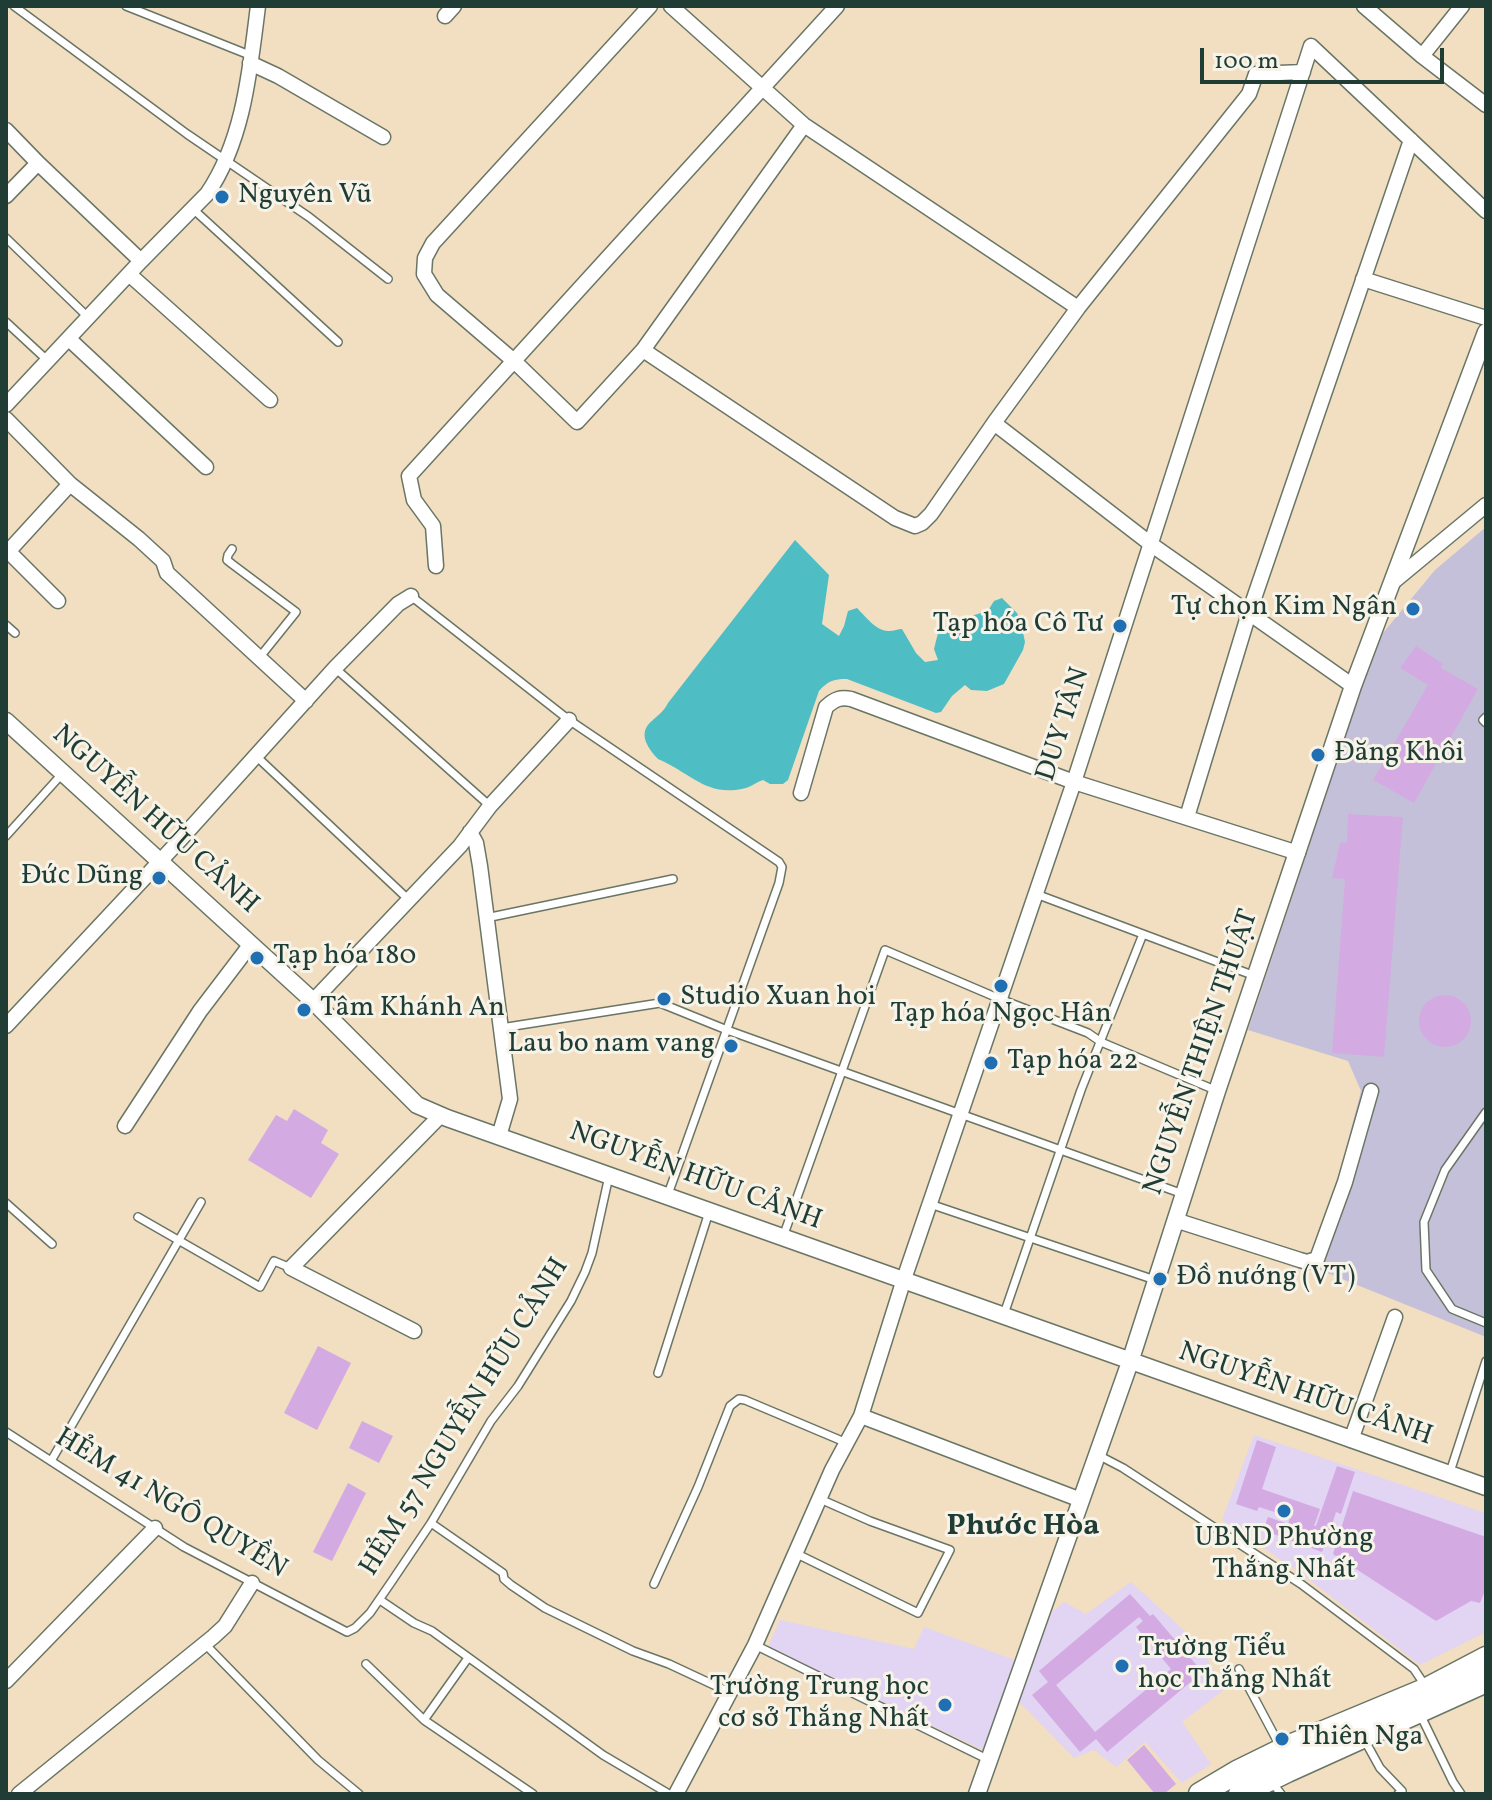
<!DOCTYPE html>
<meta charset="utf-8">
<style>
body{margin:0}
#map{position:relative;width:1492px;height:1800px;overflow:hidden;background:#f2dec0;font-family:Vollkorn,serif}
canvas{display:block}
.frame{position:absolute;inset:0;border:8px solid #1f3d34;pointer-events:none}
.scale{position:absolute;left:1200px;top:48px;width:244px;height:36px;box-sizing:border-box;border:4px solid #1f3d34;border-top:0;padding-left:10px;font-size:24px;line-height:28px;white-space:nowrap;color:#1f3d34;-webkit-text-stroke:6px #f7f3e8;paint-order:stroke}
</style>
<div id="map">
<canvas width="1492" height="1800"></canvas>
<div class="frame"></div>
<div class="scale">100 m</div>
</div>
<script>
const context = document.querySelector('canvas').getContext('2d');
context.lineJoin = 'round';
function fill(path, color) { context.fillStyle = color; context.fill(path, 'evenodd'); }
function stroke(path, color, width, dash) { context.strokeStyle = color; context.lineWidth = width; context.lineCap = dash ? 'butt' : 'round'; context.setLineDash(dash || []); context.stroke(path); }
function write(font, color, halo, rows, align = 'center') {
  context.font = font + ' Vollkorn,serif'; context.lineWidth = 6; context.setLineDash([]); context.textBaseline = 'middle'; context.strokeStyle = halo; context.fillStyle = color; for (const [text, x, y, turn = 0] of rows) {
    context.save(); context.translate(x, y); context.rotate((+turn || 0) * Math.PI / 180); context.textAlign = isNaN(turn) ? turn : align; if (halo) context.strokeText(text, 0, 0); context.fillText(text, 0, 0); context.restore();
  }
}
const built = new Path2D(`
 M1254 1435 1486 1513V1632L1420 1665 1303 1575 1222 1520Z
 M1131 1582 1198 1643 1225 1689 1182 1722 1211 1764 1182 1783 1145 1742 1116 1767 1094 1750 1074 1758 1018 1701 1052 1612 1064 1602 1086 1614Z
 M780 1620 914 1649 924 1627 1015 1660 985 1751 768 1647Z`);
const industrial = new Path2D(`
 M1486 527V1337L1315 1268 1361 1091 1348 1061 1248 1030 1378 639 1435 570Z`);
const water = new Path2D(`
 M795 540 829 575 822 624 839 636 844 626 848 611 857 608C865 616 877 632 889 631 894 631 898 629 902 629L916 653 925 662 938 660 934 649 938 633 952 621 978 614 989 609 994 601 1002 598 1017 613 1021 623 1025 642 1023 650 1004 684 987 691 971 690 965 685 952 696 941 712 936 713 847 679C833 679 828 681 819 691L788 780 783 784H770L763 780C757 782 752 786 746 788 707 798 691 773 658 759 653 754 649 749 646 742 639 722 660 720 668 703Z`);
const building = new Path2D(`
 M1416 646 1443 664 1441 668 1478 689 1414 803 1373 780 1428 685 1400 668Z
 M1348 814 1403 817 1384 1057 1332 1053 1345 879 1332 878 1340 843 1347 842Z
 M1419 1021a26 26 0 1 1 52 0a26 26 0 1 1-52 0Z
 M294 1109 328 1130 321 1143 339 1154 311 1198 248 1160 276 1115 287 1121Z
 M318 1346 351 1363 317 1430 284 1413Z
 M362 1421 393 1436 379 1463 349 1448Z
 M1257 1440 1276 1447 1262 1489 1320 1509 1314 1526H1316L1337 1466 1355 1472 1341 1514 1336 1512 1328 1537 1303 1529 1327 1538 1322 1552 1263 1530 1268 1517 1288 1524 1290 1517 1259 1507 1257 1511 1236 1504Z
 M348 1483 366 1493 332 1561 313 1552Z
 M1353 1491 1486 1537V1588L1480 1603 1471 1601 1436 1621 1333 1554Z
 M1130 1594 1150 1616 1153 1614 1199 1668 1189 1675 1193 1680 1107 1752 1096 1739 1080 1752 1032 1695 1048 1682 1039 1671ZM1139 1617 1143 1621 1136 1627 1171 1669 1095 1732 1056 1685Z
 M1144 1745 1176 1784 1164 1794H1155L1127 1760Z`);
const service = new Path2D(`
 M14 6 187 134 309 217 388 279
 M126 6 252 56
 M193 209 338 342
 M6 238 89 318
 M6 322 47 360
 M232 549 228 555 227 560 232 564 296 612 259 658
 M411 596 569 720 779 862 782 867 779 883 667 1197
 M6 625 15 633
 M335 668 490 806
 M1486 717 1483 720 1486 723
 M256 756 409 900
 M6 836 62 774
 M1036 894 1255 976
 M486 918 673 879
 M501 1028 660 1003 727 1030 1183 1194
 M1486 1112 1445 1170 1424 1222 1426 1270 1452 1309 1486 1323
 M6 1203 52 1244
 M930 1204 1155 1280
 M138 1217 260 1287 274 1261 291 1268
 M783 1237 885 950 1000 999 1088 1033 1101 1042 1215 1090
 M1004 1314 1081 1090 1143 934
 M658 1373 709 1212
 M6 1432 184 1547 347 1632 355 1628 370 1613 392 1581 431 1523 491 1421 518 1386 571 1301 585 1272 592 1253 609 1176
 M1098 1455 1123 1468 1301 1584 1414 1669 1426 1687
 M51 1461 201 1202
 M1450 1472 1486 1361
 M431 1523 503 1573 504 1579 511 1585 545 1608 633 1651 669 1664 731 1693
 M795 1553 918 1613 950 1550 870 1521 820 1499
 M654 1584 698 1487 730 1406 739 1399 745 1400 847 1443
 M380 1600 414 1623 432 1631 603 1755 669 1794
 M205 1644 318 1760 359 1794
 M755 1645 987 1759
 M366 1664 424 1720 533 1794
 M1239 1669 1281 1748
 M1420 1714 1453 1782 1461 1794
 M424 1720 468 1658
 M1364 1739 1380 1768 1402 1791 1398 1794
 M1271 1781 1281 1794`);
const minor = new Path2D(`
 M650 6 433 243 425 258 424 274 437 295 514 361 577 422 643 350 804 125
 M671 6 804 125 1078 308
 M1364 6 1422 56 1486 105
 M445 16 454 6
 M1422 56 1462 6
 M250 63 278 76 383 137
 M6 130 38 163 141 261
 M6 196 38 163
 M130 275 270 400
 M1363 279 1486 318
 M69 339 206 467
 M643 350 895 518 915 526 922 523 931 514 994 423 1152 545 1353 686
 M6 405 141 261 207 194C244 140 250 69 258 6
 M6 419 70 484 139 539 163 561 167 573 306 701
 M994 423 1078 308 1249 94 1256 74 1303 72
 M6 549 58 601
 M6 554 70 484
 M436 566 433 526 414 500 409 476 837 6
 M1393 582 1486 505
 M801 793 826 707C835 699 840 697 851 699L1074 782 1298 853
 M1187 817 1249 613 1411 140
 M470 832 476 843 480 866 510 1099 499 1136
 M313 1001 460 846 490 806 569 720
 M6 1026 179 841 335 668 398 604 411 596
 M125 1126 200 1011 251 944
 M1175 1220 1300 1260 1307 1262 1317 1259 1345 1182 1371 1091
 M414 1331 291 1268 441 1115
 M861 1416 1081 1500
 M1351 1440 1395 1317
 M6 1681 155 1528
 M19 1794 213 1637 225 1626 252 1583
 M676 1794 755 1645 832 1470 861 1416 904 1279 1074 782 1311 46 1486 211`);
const tertiary = new Path2D(`
 M6 721 313 1001 417 1105 447 1118 1486 1487
 M977 1794 1130 1362 1217 1091 1353 686 1486 332`);
const primary = new Path2D(`
 M1200 1794 1237 1772 1290 1746 1427 1689 1486 1658
 M1240 1794 1287 1771 1486 1681`);
const markers = [
 [222,197,8,"#1f6fb2"],
 [1413,609,8,"#1f6fb2"],
 [1120,626,8,"#1f6fb2"],
 [1318,755,8,"#1f6fb2"],
 [159,878,8,"#1f6fb2"],
 [257,958,8,"#1f6fb2"],
 [1001,986,8,"#1f6fb2"],
 [664,999,8,"#1f6fb2"],
 [304,1010,8,"#1f6fb2"],
 [731,1046,8,"#1f6fb2"],
 [991,1063,8,"#1f6fb2"],
 [1160,1279,8,"#1f6fb2"],
 [1284,1511,8,"#1f6fb2"],
 [1122,1666,8,"#1f6fb2"],
 [945,1705,8,"#1f6fb2"],
 [1282,1739,8,"#1f6fb2"]
];
const poiNames = [
 ["Nguyên Vũ",238,197],
 ["Tự chọn Kim Ngân",1397,609,"right"],
 ["Tạp hóa Cô Tư",1104,626,"right"],
 ["Đăng Khôi",1334,755],
 ["Đức Dũng",143,878,"right"],
 ["Tạp hóa 180",273,958],
 ["Studio Xuan hoi",680,999],
 ["Tâm Khánh An",320,1010],
 ["Tạp hóa Ngọc Hân",1001,1016,"center"],
 ["Lau bo nam vang",715,1046,"right"],
 ["Tạp hóa 22",1007,1063],
 ["Đồ nướng (VT)",1176,1279],
 ["UBND Phường",1284,1540,"center"],
 ["Thắng Nhất",1284,1572,"center"],
 ["Trường Tiểu",1138,1650],
 ["học Thắng Nhất",1138,1682],
 ["Trường Trung học",929,1689,"right"],
 ["cơ sở Thắng Nhất",929,1721,"right"],
 ["Thiên Nga",1298,1739]
];
const streetNames = [
 ["DUY TÂN",1065,725,-72],
 ["NGUYỄN HỮU CẢNH",154,821,42],
 ["NGUYỄN THIỆN THUẬT",1203,1053,-71],
 ["NGUYỄN HỮU CẢNH",695,1178,20],
 ["NGUYỄN HỮU CẢNH",1305,1396,19],
 ["HẺM 57 NGUYỄN HỮU CẢNH",466,1418,-58],
 ["HẺM 41 NGÔ QUYỀN",170,1505,31]
];
const neighbourhoodNames = [
 ["Phước Hòa",1023,1528]
];
fill(built, '#e2d4f3');
fill(industrial, '#c5c0da');
fill(water, '#4fbec4');
fill(building, '#d3abe2');
stroke(service, '#697565', 10);
stroke(minor, '#697565', 17);
stroke(tertiary, '#697565', 19);
stroke(primary, '#697565', 25);
stroke(service, '#fff', 7);
stroke(minor, '#fff', 14);
stroke(tertiary, '#fff', 16);
stroke(primary, '#fff', 22);
for (const [x, y, r, color] of markers) { const dot = new Path2D(); dot.arc(x, y, r, 0, 2 * Math.PI); context.fillStyle = color; context.fill(dot); stroke(dot, '#f7f3e8', 3); }
write('28px', '#1f3d34', '#f7f3e8', poiNames, 'left');
write('28px', '#1f3d34', '#f7f3e8', streetNames);
write('bold 30px', '#1f3d34', '#f7f3e8', neighbourhoodNames);
</script>
